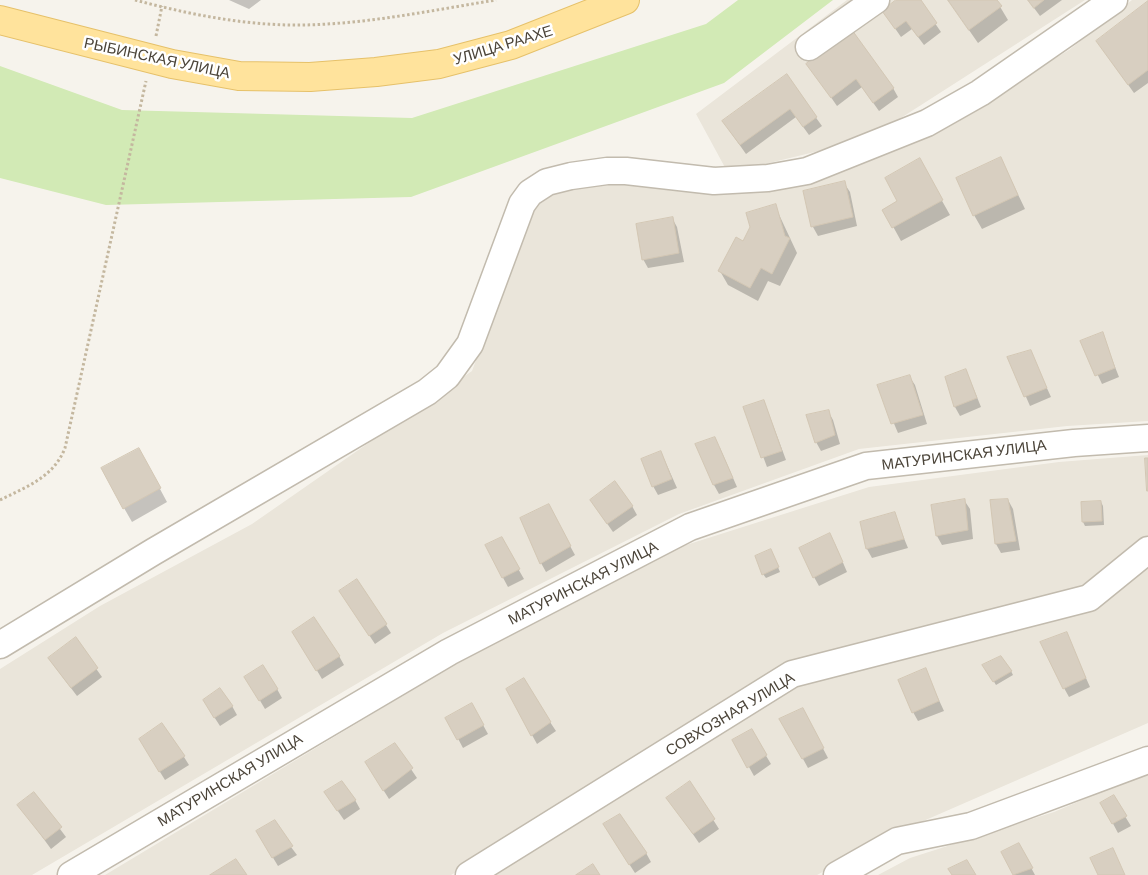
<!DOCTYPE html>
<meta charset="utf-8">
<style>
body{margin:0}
canvas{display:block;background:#f6f3ec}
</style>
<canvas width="1148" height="875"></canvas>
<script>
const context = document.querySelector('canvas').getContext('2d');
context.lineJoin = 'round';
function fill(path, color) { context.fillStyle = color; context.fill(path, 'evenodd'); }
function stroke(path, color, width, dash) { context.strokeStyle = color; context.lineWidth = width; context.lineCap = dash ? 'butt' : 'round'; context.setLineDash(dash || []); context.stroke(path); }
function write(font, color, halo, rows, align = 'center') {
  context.font = font + ' Barlow,sans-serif'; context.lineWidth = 5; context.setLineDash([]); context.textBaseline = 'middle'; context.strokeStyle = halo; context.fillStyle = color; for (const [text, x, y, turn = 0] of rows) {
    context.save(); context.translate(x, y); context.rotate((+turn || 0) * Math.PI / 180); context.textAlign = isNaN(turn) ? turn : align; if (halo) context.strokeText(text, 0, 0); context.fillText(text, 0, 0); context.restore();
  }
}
const residential = new Path2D(`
 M847 0H1085L868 139 728 173 696 114Z
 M1132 0H1148V421L1067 426 859 449 679 514 443 633 32 875H0V669L100 606 252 524 472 371 530 216 549 191 592 183 772 187 867 162 919 139 1069 50Z
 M1148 455V537L1082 589 792 674 451 875H105L462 660 683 546 869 487 1059 462Z
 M1148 559V723L889 836 817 875H489L802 682 1094 603Z
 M1148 772V875H878L910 858 1054 812Z`);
const green = new Path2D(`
 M738 0H833L724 83 411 197 106 205 0 178V66L122 110 412 118 706 24Z`);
const shadow = new Path2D(`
 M229 0H261L249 9Z
 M898 0H919L941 32 924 45 912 29 901 37 883 11Z
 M948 0H996L1008 20 978 43Z
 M1028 0H1062L1040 16Z
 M1148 3V83L1134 93 1097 41Z
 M808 64 893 88 898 97 879 111 862 87 837 106Z
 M786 76 822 126 809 135 796 117 746 154 729 130Z
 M1001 159 1025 209 982 229 974 215Z
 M919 160 950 215 901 241 884 210 899 202Z
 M844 183 850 192 857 226 818 236 813 227 804 192Z
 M775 206 797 253 780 286 768 281 758 301 728 285 720 271 743 242 751 227Z
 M672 218 677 227 684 262 648 268 643 259Z
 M1102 334 1119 377 1102 384 1082 341Z
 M1030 351 1051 397 1030 406 1009 358Z
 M966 370 981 407 960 416 955 407 947 378Z
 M909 376 915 385 927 424 898 433 878 386Z
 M764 401 786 460 767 467 745 408Z
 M828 411 833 420 840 444 821 451 816 442Z
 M720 448 737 487 719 494 714 485Z
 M661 452 677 488 658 495 653 486Z
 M146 463 167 502 132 522 124 508Z
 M964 500 970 509 973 539 942 545 937 536Z
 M1008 500 1013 509 1020 550 1001 553 996 544 991 501Z
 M1101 502 1103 506 1104 525 1085 526 1083 522 1082 503Z
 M548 506 575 555 546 572 541 563Z
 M632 506 637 515 613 532 597 509Z
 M894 514 908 548 872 558 867 549 862 523Z
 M501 539 524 579 508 587 486 546Z
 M835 544 847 572 819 586 814 577Z
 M773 555 780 572 766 578 763 574Z
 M346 600 386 625 391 633 375 644Z
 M294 632 339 656 344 665 322 679Z
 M1066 633 1090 687 1069 697 1064 688Z
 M75 639 102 677 77 696 49 659Z
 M984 665 1011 671 1013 675 996 685Z
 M925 670 944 711 918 721 913 712Z
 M246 677 277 689 282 698 265 709Z
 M507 690 550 722 556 731 537 744Z
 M472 705 488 734 463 748 447 718Z
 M232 706 237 715 220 726 209 709Z
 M807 718 828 758 808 768 781 719Z
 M751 731 771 764 754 776 734 740Z
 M394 744 417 778 389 799 372 772Z
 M145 748 184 757 189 765 165 780Z
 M690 783 719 829 699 843 668 798Z
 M33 793 66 837 51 849 19 805Z
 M1113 797 1131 826 1118 833 1102 803Z
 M355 800 360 809 344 820 331 801Z
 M257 831 291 847 297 855 278 866Z
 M609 833 646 853 651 862 635 873Z
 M1019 845 1035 875H1014L1003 853Z`);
const building = new Path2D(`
 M896 0H921L937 23 918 37 906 21 895 29 882 11Z
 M948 0H997L1002 6 969 30Z
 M1028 0H1044L1034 8Z
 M1148 1V70L1128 85 1096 41Z
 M852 30 894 88 873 103 856 79 831 98 806 64Z
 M787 74 817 117 803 127 790 109 740 145 722 121Z
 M1001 157 1018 195 973 216 956 178Z
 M920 158 943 200 892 228 882 210 897 201 885 178Z
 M845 181 853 217 811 227 803 191Z
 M776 204 785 236 790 238 772 274 761 268 750 288 718 271 736 237 743 241 750 227 746 213Z
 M673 217 679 253 642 260 636 224Z
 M1103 332 1115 368 1095 376 1080 341Z
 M1031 350 1047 388 1024 397 1007 357Z
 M966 369 977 398 954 407 945 377Z
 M910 375 923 415 891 424 877 385Z
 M764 400 782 451 761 458 743 407Z
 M829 410 835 435 815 443 806 415Z
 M715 437 733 478 713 485 695 444Z
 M139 448 161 488 123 509 101 468Z
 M661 451 672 479 652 487 641 459Z
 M1145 458H1148V491H1147Z
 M615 481 633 506 607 524 590 500Z
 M965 499 968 530 936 536 931 505Z
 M1008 499 1016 541 995 544 990 500Z
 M1101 501 1102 521 1082 522 1081 502Z
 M549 504 571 546 540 564 520 518Z
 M895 512 904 539 866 549 860 522Z
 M830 533 843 562 813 578 799 548Z
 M502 537 520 569 502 578 485 545Z
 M771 549 779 567 762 575 755 556Z
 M357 579 387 624 369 636 339 591Z
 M314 617 340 656 316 671 292 632Z
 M1067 632 1086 678 1063 689 1040 642Z
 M76 637 98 668 71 688 48 658Z
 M1001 656 1012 671 993 682 982 665Z
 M263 665 278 689 259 701 244 677Z
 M926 668 939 701 912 713 898 680Z
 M524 678 551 722 531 736 506 689Z
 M220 688 233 706 214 718 203 700Z
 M472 703 484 725 457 740 445 718Z
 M803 708 824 748 802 759 779 719Z
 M162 723 185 756 159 772 139 739Z
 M752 729 767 755 747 768 732 740Z
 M395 743 413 768 383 791 365 762Z
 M342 781 356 800 337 811 324 792Z
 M690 781 715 819 693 834 666 798Z
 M34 792 62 827 45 840 17 805Z
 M1114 795 1127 816 1112 824 1100 803Z
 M620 814 647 853 629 865 603 824Z
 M275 820 293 846 272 858 256 831Z
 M1019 843 1033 868 1013 875 1001 852Z
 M1113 848 1125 875H1098L1090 858Z
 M236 859 247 875H210Z
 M967 860 976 875H952L948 869Z
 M593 864 600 875H576Z`);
const path = new Path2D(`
 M135 0C184 13 237 24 289 25 358 26 428 11 496 0
 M156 36 162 6
 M0 500C26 487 54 477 65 448L146 81`);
const minor = new Path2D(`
 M809 47 876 0
 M0 645 153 552 427 392 447 376 470 344 522 204 530 193 547 182 571 176 607 171H626L714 181 768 178 807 171 927 123 980 93 1114 0
 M71 875 449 652 690 527 866 466 1074 443 1148 438
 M469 875 792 674 1089 598 1148 550
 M837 875 897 841 971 826 1148 760`);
const major = new Path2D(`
 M0 20 172 64 239 76 310 77 376 72 439 64 511 45 625 0`);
const streetNames = [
 ["УЛИЦА РААХЕ",503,45,-17],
 ["РЫБИНСКАЯ УЛИЦА",157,58,12],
 ["МАТУРИНСКАЯ УЛИЦА",964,455,-7],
 ["МАТУРИНСКАЯ УЛИЦА",583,583,-27],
 ["СОВХОЗНАЯ УЛИЦА",730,714,-31],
 ["МАТУРИНСКАЯ УЛИЦА",230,780,-31]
];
fill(residential, '#eae5da');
fill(green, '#d2eab5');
fill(shadow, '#0003');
fill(building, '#d8cfc1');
stroke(building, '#d3c7b4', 1);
stroke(minor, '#c2bbae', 29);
stroke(major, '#e6c16a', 30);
stroke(path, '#c4b79f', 3, [2.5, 2.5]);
stroke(minor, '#fff', 26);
stroke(major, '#ffe39c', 28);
write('15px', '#4b4439', '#fff', streetNames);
</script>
